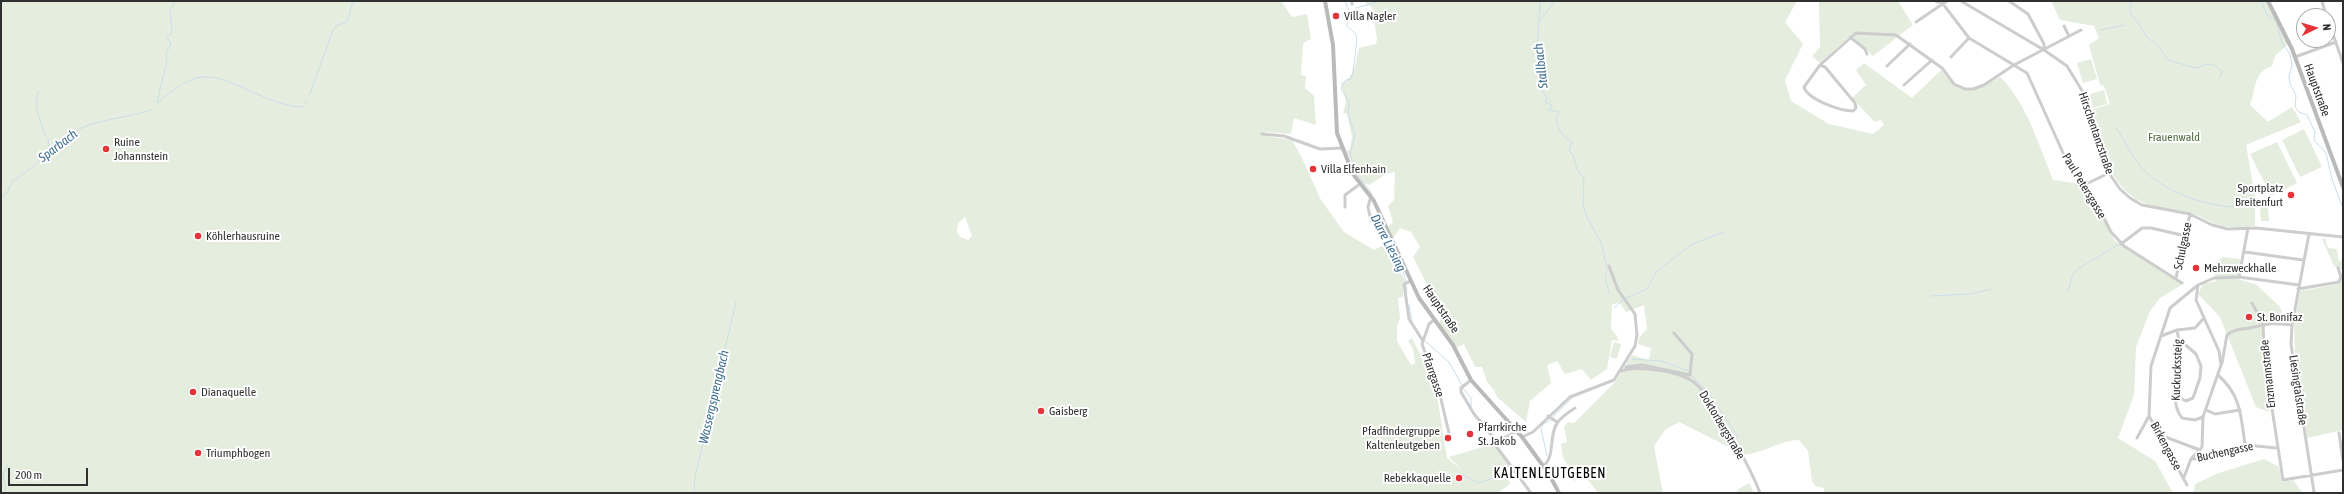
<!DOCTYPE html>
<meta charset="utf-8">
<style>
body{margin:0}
#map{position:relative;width:2344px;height:494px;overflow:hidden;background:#fff;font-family:"Asap Condensed",sans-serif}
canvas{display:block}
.frame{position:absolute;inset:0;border:2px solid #303030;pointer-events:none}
.north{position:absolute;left:2296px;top:8px;width:40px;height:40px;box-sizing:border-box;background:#fff;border:1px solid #acacac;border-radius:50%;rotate:85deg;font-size:11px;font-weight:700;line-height:16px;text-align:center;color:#303030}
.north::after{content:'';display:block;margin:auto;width:14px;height:18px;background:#e4343a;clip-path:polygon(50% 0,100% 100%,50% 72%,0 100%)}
.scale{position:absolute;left:8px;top:468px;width:80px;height:18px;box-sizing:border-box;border:2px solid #303030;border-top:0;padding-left:5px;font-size:12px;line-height:14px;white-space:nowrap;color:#303030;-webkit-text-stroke:3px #fff;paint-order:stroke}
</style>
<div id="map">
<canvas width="2344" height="494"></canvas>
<div class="frame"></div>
<div class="north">N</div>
<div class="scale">200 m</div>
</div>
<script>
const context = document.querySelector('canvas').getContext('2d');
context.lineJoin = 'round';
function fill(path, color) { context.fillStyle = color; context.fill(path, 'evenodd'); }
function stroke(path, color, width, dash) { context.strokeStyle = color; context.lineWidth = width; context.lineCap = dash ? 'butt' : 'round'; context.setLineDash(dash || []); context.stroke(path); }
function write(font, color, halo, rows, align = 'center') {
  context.font = font + ' "Asap Condensed",sans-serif'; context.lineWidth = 4; context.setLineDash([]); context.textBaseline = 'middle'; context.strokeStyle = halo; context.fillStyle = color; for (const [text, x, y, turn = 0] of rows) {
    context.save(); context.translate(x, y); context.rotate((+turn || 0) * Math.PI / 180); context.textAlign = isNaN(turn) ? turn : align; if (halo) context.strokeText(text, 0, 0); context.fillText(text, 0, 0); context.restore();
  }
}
const green = new Path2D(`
 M1 1H1281L1292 17 1307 14 1311 39 1303 43 1301 75 1306 76 1305 88 1314 96 1316 125 1294 118 1291 134 1266 132V136L1292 140 1301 156 1321 200 1344 232 1374 250 1386 244 1405 281 1403 282V297L1398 298 1400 319 1397 326V341L1411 365 1415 363 1413 349 1408 341 1412 338 1435 383 1447 458 1462 470 1449 457 1493 444 1512 469 1507 468 1500 473 1511 483 1498 493H1ZM965 217 972 236 968 240 960 237 957 232 958 223Z
 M1366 1H1797L1785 22 1803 44 1785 80 1791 101 1829 124 1873 134 1884 125 1881 120 1875 122 1852 98 1866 85 1856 70 1864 63 1912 98 1941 70C1960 97 1974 93 2000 77 2027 103 2039 146 2053 180L2082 184 2097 206 2115 241 2183 284 2160 298 2150 311 2136 347 2134 395 2118 438 2155 461 2173 493H1824V488L1815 486 1812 481 1808 451 1799 440C1781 440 1763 453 1744 455L1738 447 1731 448 1679 422 1665 430 1654 446 1663 493H1598L1585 476 1575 481 1569 476 1573 473 1563 458 1561 444 1567 442 1564 427 1568 422 1574 423 1615 382 1632 355 1649 360 1651 348 1638 344 1639 338 1647 329 1644 305 1626 312 1620 303 1612 304 1611 329 1617 336 1618 341 1612 340 1607 369 1591 380 1582 369 1565 374 1557 361 1547 365 1551 383 1530 401 1526 422 1497 397 1494 390 1487 382 1482 367H1475L1464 344 1456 348 1440 324V310L1413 257 1420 247 1411 232 1400 228 1393 238 1388 227 1393 222 1388 206 1394 200 1395 172 1386 174 1369 185C1353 180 1354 162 1346 151L1350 150 1352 137 1347 114 1343 113 1346 101 1341 83C1355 78 1356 61 1359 48L1376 44 1377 39 1372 7 1366 4Z
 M1819 1H1898L1913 25 1873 56 1851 35 1820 63 1812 56 1820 47Z
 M2051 1H2266L2288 44 2275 56 2272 66C2253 72 2256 90 2250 105L2268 122 2292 107 2301 122 2246 145 2255 197V226C2242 227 2229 229 2216 224 2207 221 2200 215 2191 213 2177 210 2162 209 2149 205 2108 191 2102 146 2091 110L2110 104 2104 86 2100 85 2089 45 2099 38 2094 26 2060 20Z
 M2091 59 2097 79 2083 83 2077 63Z
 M2104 90 2107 104 2093 108 2090 94Z
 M2304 129 2322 167 2300 177 2282 140Z
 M2277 142 2297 183 2271 196 2250 154Z
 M2260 208H2268L2269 221H2261Z
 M2325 238 2328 248 2337 249 2339 262 2343 258V430L2307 438 2295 356 2294 325 2300 291 2339 284 2342 279V270L2334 266 2322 239Z
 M2223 257 2240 259 2238 279 2257 285 2280 307 2286 322 2266 320 2261 345 2269 412 2256 407 2220 317 2198 294 2203 284 2216 281 2212 266Z
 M1614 342 1621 344 1617 359 1610 357Z
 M2264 459 2279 467 2282 482 2293 480 2303 493H2190L2194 491 2195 484 2219 473Z
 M1749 483 1754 493H1738L1737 490Z`);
const stream = new Path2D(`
 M1345 1 1349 12 1347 26C1349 29 1354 31 1356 35 1358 39 1353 75 1351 79L1346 80 1341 88 1349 103 1348 114 1355 135 1350 154 1353 164 1357 174 1372 194
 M1540 1 1537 48 1543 85 1542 91 1547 98 1545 102 1552 105 1549 110 1559 112C1553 123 1561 137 1572 142L1569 151 1573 155 1577 169 1584 179 1583 205 1586 215 1602 245 1607 269
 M2131 1 2130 12 2132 16 2137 21 2146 36 2158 46 2168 60 2196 68 2204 65 2213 64 2222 71 2220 78
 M2261 1 2267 15 2276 21
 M1356 8 1381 1
 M1539 21 1555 1
 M2277 24 2282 43 2290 54 2292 65 2289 76 2290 84 2296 95 2295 107 2299 112 2307 115 2315 132 2314 140 2326 153 2332 179 2343 208
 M2101 30 2125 25
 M39 91C32 104 41 123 46 136
 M310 94 333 30 336 26 347 22 353 1
 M157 102 167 61 166 53 171 44 167 37 172 33 170 11 175 1
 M157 103C170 93 185 79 202 77 229 74 270 107 302 107L308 101
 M2116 127C2125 142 2133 159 2145 171 2166 193 2220 213 2249 205
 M48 139 49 152
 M1 198 8 191 12 181C36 169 53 143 77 130 100 119 127 118 151 110
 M2251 204 2254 203
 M1371 214 1403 272 1406 282
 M2224 269 2237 271
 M1607 271 1605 277 1609 293
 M1406 285 1407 292
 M2068 291C2070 285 2071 278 2074 273 2077 268 2111 250 2119 244
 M1931 296 1971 294 1990 289
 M1626 298 1647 289 1656 272 1691 245 1723 232
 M1409 305 1412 321
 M1614 308 1623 300
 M1425 341 1449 362 1462 385
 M1632 359 1661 361 1689 371
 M1692 376 1710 395 1738 437
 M1463 388 1471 398V406
 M1478 417 1488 427
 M1553 417 1572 398
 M1547 456 1541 429 1543 424 1551 420
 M1459 477 1461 474 1479 483 1495 477 1510 466
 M3 493 6 490 3 476 7 466
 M694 493 695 477 736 302`);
const minor = new Path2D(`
 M1352 1V4
 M1936 1 1943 4 1969 38 2027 73 2064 155 2097 204 2111 232 2124 246 2182 283
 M1961 1 2044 50 2067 66 2084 94 2109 173 2120 189 2130 198 2142 205 2190 214 2212 225 2228 229 2256 228 2343 237
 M2009 1 2028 14 2044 44V50
 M2322 1 2326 16
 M2328 20 2343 63
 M1916 22 1947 1
 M2064 26 2069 36
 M1850 37 1865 49 1867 54
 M1951 57 1969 38
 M2295 57 2336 42
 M1820 65 1825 67 1855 103 1856 108 1853 111C1841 111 1808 100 1804 87L1820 65 1856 33 1896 35 1942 68 1954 84 1965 89H1973L1984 85 2014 65 2081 30
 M1887 66 1910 44
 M1904 85 1932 60
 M1262 134 1284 136 1320 149 1342 148
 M2084 185 2109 173
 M1371 196 1368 207 1371 221
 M1345 207V195L1360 184
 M2309 234 2292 325 2291 344 2314 492
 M2121 244 2142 228H2151L2186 236
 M2245 252 2303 260
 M2239 277 2248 228
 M2176 278 2190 214
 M1411 281 1404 284 1409 319 1423 341
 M2298 289 2339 282 2341 277 2338 268
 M2252 303 2263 324 2265 363 2283 480 2343 470
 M1434 320 1429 324 1422 344 1439 391 1449 433
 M2161 336 2177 330
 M2222 363 2227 335C2237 327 2243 330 2254 327 2271 323 2275 323 2292 325
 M1626 367 1642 365 1690 375 1692 354 1674 333
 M1621 371C1639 365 1680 371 1695 383 1712 397 1752 471 1760 493
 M2218 375C2241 395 2241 416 2245 445
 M1471 380 1461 388V392L1474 414 1497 442 1496 446 1531 493
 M2176 396 2186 401 2193 398 2200 378 2201 366 2196 354 2180 340
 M2206 410 2215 414 2240 410
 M1548 416 1557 422
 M2203 417 2195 420 2182 418C2165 397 2184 355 2177 330L2195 328 2203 319
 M2339 433 2343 461
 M2160 435 2200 450
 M1522 437 1533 432 1570 397 1614 380 1635 346 1637 335 1635 314 1618 290 1609 266
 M2137 438 2149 416
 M1497 442 1517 431
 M2191 459 2202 447 2203 417 2221 365 2219 351 2196 300 2198 285
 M1543 466C1556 457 1548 434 1558 422 1562 416 1569 412 1575 408
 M2184 477 2191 459H2199L2245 445 2277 448
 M2187 485 2149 416 2151 366 2170 308 2198 285 2214 278 2239 277 2299 285`);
const secondary = new Path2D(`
 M1325 1 1333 45 1337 133 1353 174 1374 201 1419 298 1453 345 1471 380 1522 437 1549 474 1559 493
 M2268 1 2292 49 2343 187`);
const markers = [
 [1336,16,4,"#e4343a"],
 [106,149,4,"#e4343a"],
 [1313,169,4,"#e4343a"],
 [2291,195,4,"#e4343a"],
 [198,236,4,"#e4343a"],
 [2196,268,4,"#e4343a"],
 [2249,317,4,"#e4343a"],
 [193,392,4,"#e4343a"],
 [1041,411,4,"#e4343a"],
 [1470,434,4,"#e4343a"],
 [1448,438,4,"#e4343a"],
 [198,453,4,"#e4343a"],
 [1459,478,4,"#e4343a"]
];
const poiNames = [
 ["Villa Nagler",1344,16],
 ["Ruine",114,142],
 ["Johannstein",114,156],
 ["Villa Elfenhain",1321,169],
 ["Sportplatz",2283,188,"right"],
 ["Breitenfurt",2283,202,"right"],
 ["Köhlerhausruine",206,236],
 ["Mehrzweckhalle",2204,268],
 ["St. Bonifaz",2257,317],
 ["Dianaquelle",201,392],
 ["Gaisberg",1049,411],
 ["Pfarrkirche",1478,427],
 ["St. Jakob",1478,441],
 ["Pfadfindergruppe",1440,431,"right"],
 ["Kaltenleutgeben",1440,445,"right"],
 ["Triumphbogen",206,453],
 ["Rebekkaquelle",1451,478,"right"]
];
const streetNames = [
 ["Hauptstraße",2317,90,70],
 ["Hirschentanzstraße",2096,133,71],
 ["Paul Petersgasse",2084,186,59],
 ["Schulgasse",2183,246,-78],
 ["Hauptstraße",1441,309,56],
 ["Kuckuckssteig",2177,370,-88],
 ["Enzmannstraße",2268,374,-96],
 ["Pfarrgasse",1433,375,71],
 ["Liesingtalstraße",2298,390,82],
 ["Doktorbergstraße",1722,425,59],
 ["Birkengasse",2166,446,62],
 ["Buchengasse",2225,452,-12]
];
const parkNames = [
 ["Frauenwald",2174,137]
];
const waterNames = [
 ["Stallbach",1541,66,-97],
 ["Sparbach",58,146,-37],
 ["Dürre Liesing",1388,243,63],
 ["Wassergsprengbach",714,397,-77]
];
const quarterNames = [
 ["KALTENLEUTGEBEN",1550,474]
];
fill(green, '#e5edde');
stroke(stream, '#cadeec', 1);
stroke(minor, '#cdcdcd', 3);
stroke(secondary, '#bababa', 4);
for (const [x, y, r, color] of markers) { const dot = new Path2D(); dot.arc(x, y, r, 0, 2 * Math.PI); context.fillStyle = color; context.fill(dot); stroke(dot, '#fff', 1.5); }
write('12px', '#303030', '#fff', poiNames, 'left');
write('12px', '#303030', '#fff', streetNames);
write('12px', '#516b3d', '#fff', parkNames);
write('italic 13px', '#3e6e92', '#fff', waterNames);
context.letterSpacing = '1px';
write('14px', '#000', '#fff', quarterNames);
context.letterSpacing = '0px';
</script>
